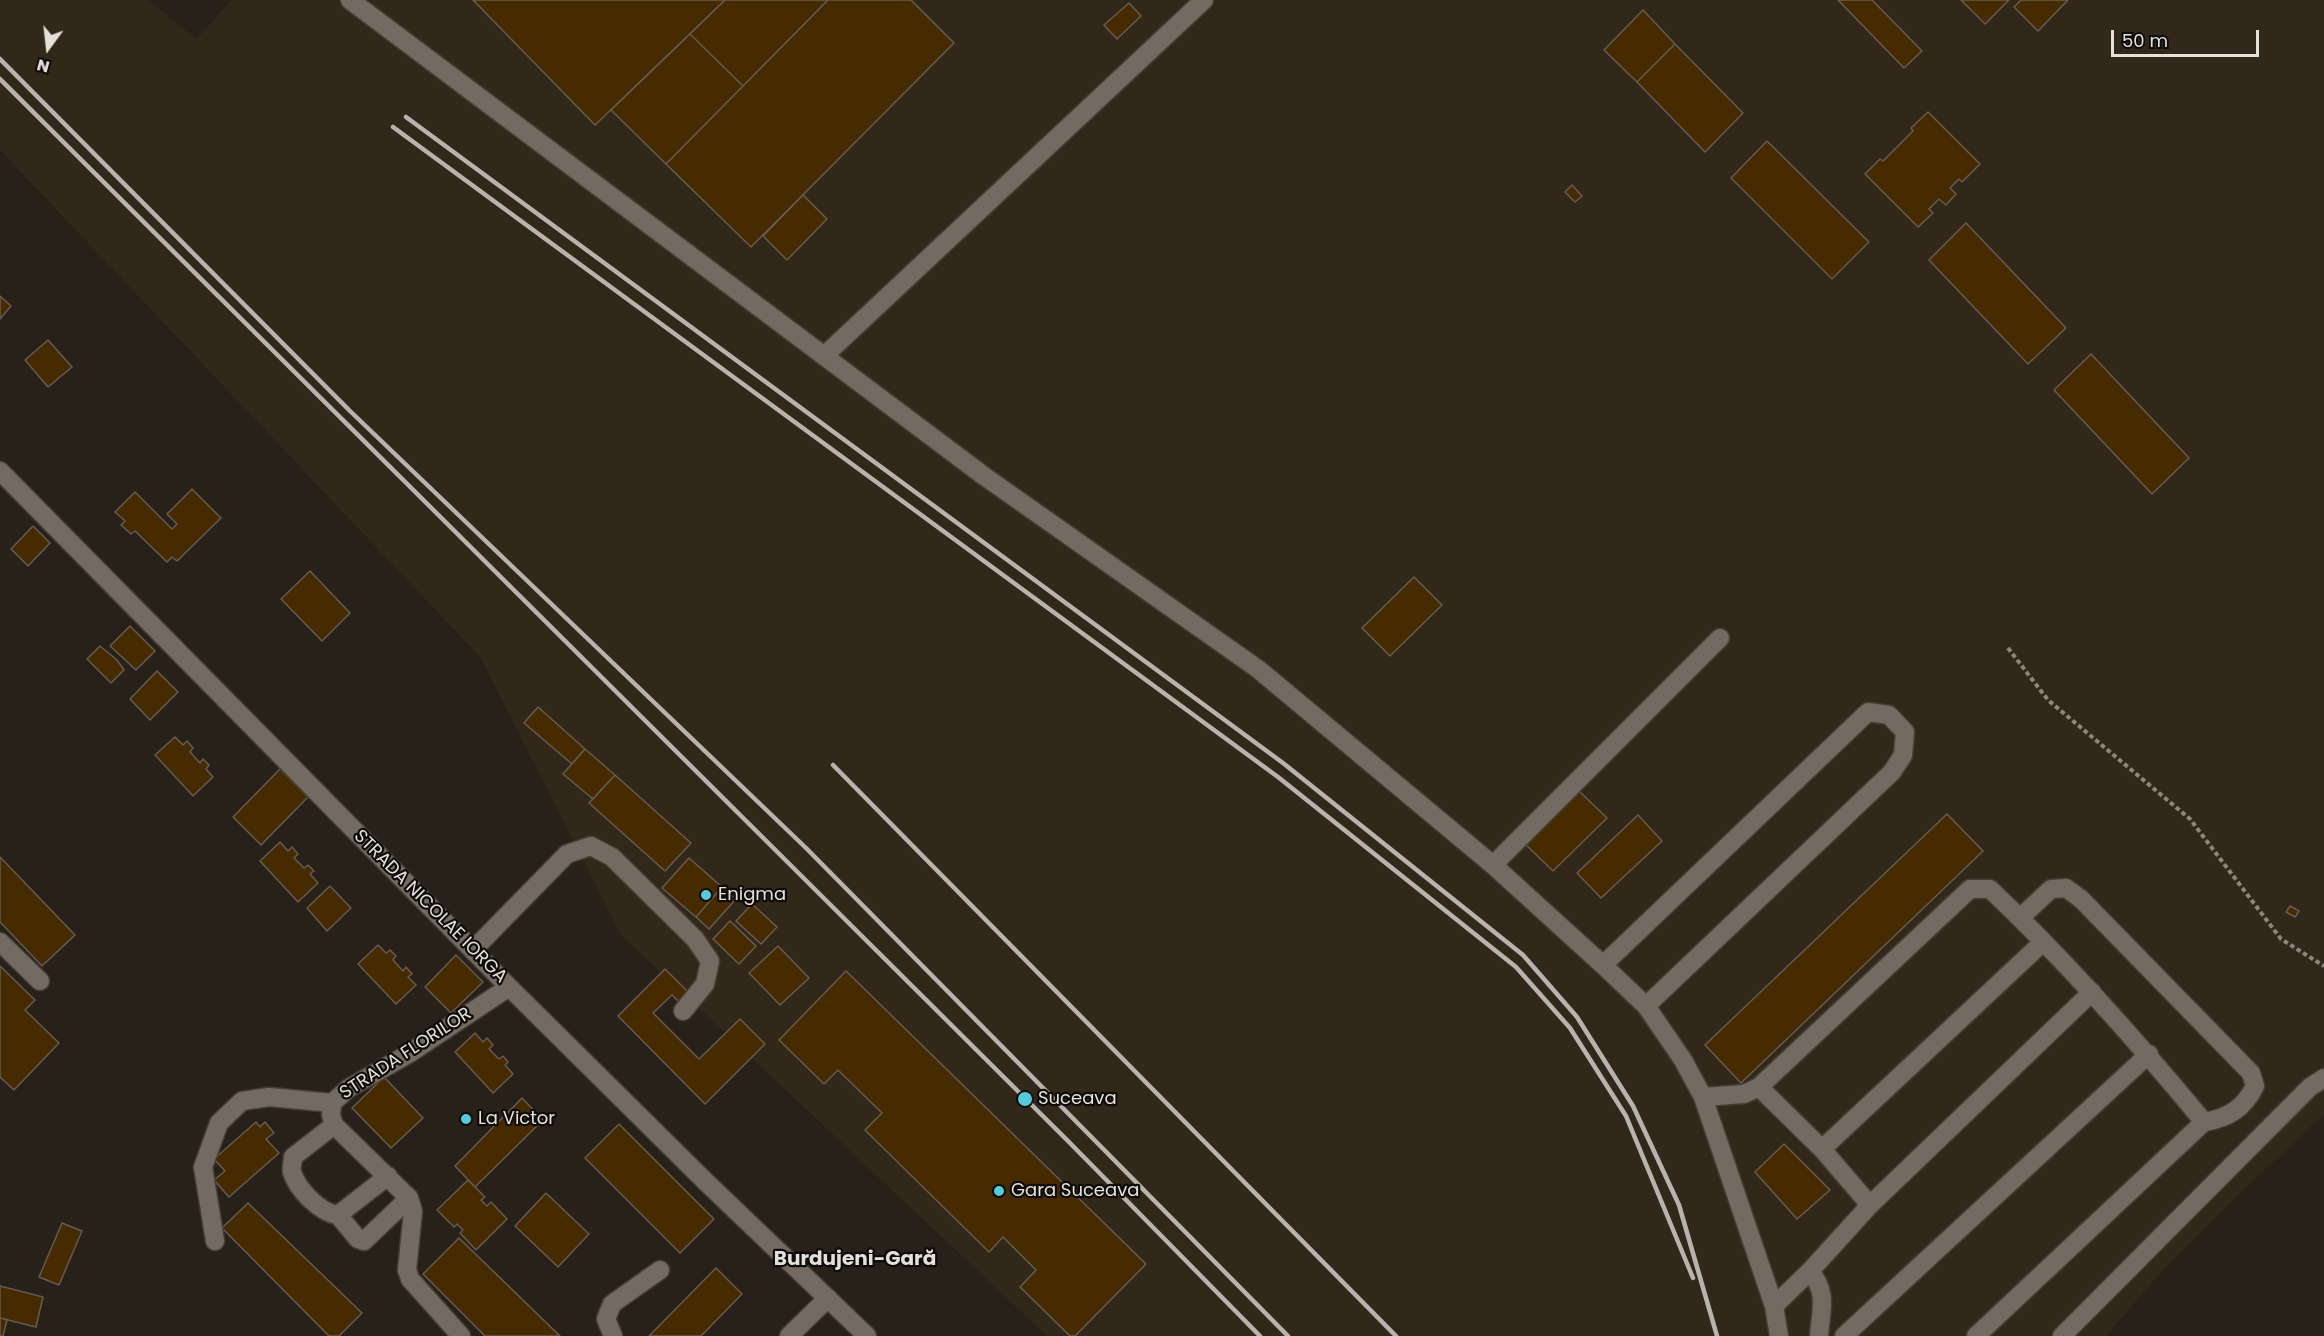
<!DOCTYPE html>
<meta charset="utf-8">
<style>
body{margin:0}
#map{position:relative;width:2324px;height:1336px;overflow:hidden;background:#282119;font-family:Poppins,sans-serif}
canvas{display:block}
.north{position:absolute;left:18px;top:18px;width:60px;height:60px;-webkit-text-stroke:4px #0e0b08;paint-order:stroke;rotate:195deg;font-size:16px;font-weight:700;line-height:24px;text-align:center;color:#e4e0da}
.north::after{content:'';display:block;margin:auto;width:21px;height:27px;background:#e4e0da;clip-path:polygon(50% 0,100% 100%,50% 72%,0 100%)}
.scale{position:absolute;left:2111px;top:30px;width:148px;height:27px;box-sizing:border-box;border:3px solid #e4e0da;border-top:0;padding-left:8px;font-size:18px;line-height:21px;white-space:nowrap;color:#e4e0da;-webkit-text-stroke:4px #0e0b08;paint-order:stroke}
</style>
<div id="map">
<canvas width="2324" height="1336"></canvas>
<div class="north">N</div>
<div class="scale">50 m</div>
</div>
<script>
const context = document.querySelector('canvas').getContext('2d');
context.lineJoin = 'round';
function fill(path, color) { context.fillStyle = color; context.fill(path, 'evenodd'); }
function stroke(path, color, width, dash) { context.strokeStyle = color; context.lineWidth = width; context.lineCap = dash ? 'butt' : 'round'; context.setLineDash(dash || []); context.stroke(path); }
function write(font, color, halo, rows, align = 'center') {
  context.font = font + ' Poppins,sans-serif'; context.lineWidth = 4.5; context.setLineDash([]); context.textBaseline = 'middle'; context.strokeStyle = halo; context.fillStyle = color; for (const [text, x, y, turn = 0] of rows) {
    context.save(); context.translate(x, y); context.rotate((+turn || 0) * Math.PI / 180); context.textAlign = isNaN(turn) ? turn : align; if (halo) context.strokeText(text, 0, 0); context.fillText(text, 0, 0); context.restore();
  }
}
const built = new Path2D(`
 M0 0H148L196 39 232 0H2324V1114L2239 1194 2162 1271 2106 1336H1047L621 935 481 658 0 150Z`);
const building = new Path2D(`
 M473 0H725L595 125Z
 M725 0H828L743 86 690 34Z
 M828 0H911L954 43 751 247 666 164Z
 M1838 0H1872L1922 51 1904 68Z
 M1961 0H2009L1985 24Z
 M2021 0H2068L2038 31 2014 7Z
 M1129 3 1141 16 1117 39 1104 25Z
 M1643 10 1675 44 1637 82 1604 50Z
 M690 34 743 86 666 164 611 110Z
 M1675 44 1743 113 1705 152 1637 82Z
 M1928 112 1980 164 1962 182 1959 179 1950 188 1956 194 1946 205 1939 199 1929 209 1933 213 1918 227 1865 174 1880 159 1883 161 1913 131 1911 128Z
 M1767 141 1869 242 1832 279 1731 178Z
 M1572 185 1582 196 1575 202 1565 192Z
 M803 195 827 219 787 260 763 236Z
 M1966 223 2066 328 2028 364 1929 260Z
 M0 296 11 306 0 319Z
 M48 340 72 367 48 387 25 360Z
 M2091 354 2189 458 2152 494 2054 390Z
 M192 489 221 518 177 561 172 557 167 562 135 531 131 534 121 525 125 521 115 512 135 492 172 529 177 524 167 514Z
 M33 526 50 543 28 566 11 549Z
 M310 571 350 613 322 641 281 599Z
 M1414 577 1442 605 1390 656 1362 628Z
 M130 626 155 651 136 670 110 646Z
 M100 646 117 660 124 670 111 683 87 659Z
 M157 671 178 692 150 720 130 699Z
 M538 707 585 749 572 764 524 723Z
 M175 737 183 745 187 741 193 748 190 752 200 763 203 759 209 765 206 769 213 777 193 796 155 755Z
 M585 749 615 775 593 799 563 774Z
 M280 769 308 797 261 845 233 817Z
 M615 775 691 843 665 871 589 803Z
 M1578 790 1607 818 1553 871 1524 843Z
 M1947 814 1983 851 1741 1083 1705 1045Z
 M1638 815 1662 841 1601 898 1577 873Z
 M280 842 288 851 292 847 298 854 294 858 304 868 308 865 314 871 310 874 318 883 298 902 260 861Z
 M0 857 75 935 42 966 0 922Z
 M689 858 722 887 696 917 662 888Z
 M330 886 351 908 327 931 307 908Z
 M722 887 736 899 709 929 696 917Z
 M752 904 777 927 761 944 736 921Z
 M2290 906 2299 911 2295 917 2286 912Z
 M730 921 756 946 739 964 713 939Z
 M378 945 386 953 390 950 396 956 393 960 403 971 406 967 412 974 408 977 416 985 396 1004 358 964Z
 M778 946 809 978 780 1005 749 973Z
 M456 955 483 982 451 1013 425 987Z
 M0 966 35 1000 25 1010 59 1043 14 1090 0 1077Z
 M665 969 690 994 681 1004 672 995 653 1013 699 1059 740 1019 765 1044 705 1104 618 1016Z
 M846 971 1146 1264 1075 1336H1070L1020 1287 1036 1270 1003 1237 989 1252 865 1130 882 1113 838 1070 824 1084 779 1040Z
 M475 1033 483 1042 487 1038 493 1045 489 1049 499 1059 503 1056 508 1062 505 1065 513 1074 493 1093 455 1052Z
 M384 1077 423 1118 391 1148 352 1108Z
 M522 1098 543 1120 475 1187 455 1166Z
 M256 1122 260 1127 265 1122 274 1133 266 1139 279 1153 229 1197 214 1180 225 1171 214 1159Z
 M619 1124 714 1219 680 1253 585 1158Z
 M1784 1144 1830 1190 1797 1219 1755 1172Z
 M468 1180 485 1197 481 1200 487 1206 491 1202 507 1219 476 1250 460 1233 463 1230 457 1224 454 1227 437 1210Z
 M546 1193 589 1234 558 1267 515 1226Z
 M248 1203 362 1313 339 1336H329L222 1228Z
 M62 1223 82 1231 59 1285 39 1277Z
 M459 1238 560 1336H485L423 1274Z
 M716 1268 742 1294 701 1336H649Z
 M0 1286 43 1297 36 1327 0 1318Z
 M0 1318 7 1320 3 1336H0Z`);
const path = new Path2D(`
 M2008 648 2048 700 2190 819 2281 939 2324 966`);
const minor = new Path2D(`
 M350 0 984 476 1258 669 1493 865 1603 965 1646 1006 1683 1060 1703 1097 1774 1306 1779 1336
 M824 356 1204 0
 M0 471 509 987 706 1182 867 1336
 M1493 865 1720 638
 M0 942 40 981
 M473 950 567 854 591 846 612 857 695 939 710 961 705 984 683 1011
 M1603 965 1868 712 1889 715 1905 732 1903 755 1892 772 1646 1006
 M1759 1087 1822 1149 1870 1205
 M1703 1097 1744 1094 1759 1087 1970 889H1990C2067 962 2137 1041 2204 1122
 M334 1125 293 1157C293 1161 291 1167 292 1172 297 1189 320 1213 338 1215L388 1176
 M1822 1149 2042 943
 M338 1215 358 1239 364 1241 409 1198
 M215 1241 203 1167 219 1123 242 1101 269 1097 332 1103
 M1810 1271C1828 1293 1821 1309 1819 1336
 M1774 1306 1810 1271 1870 1205 2092 992
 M461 1336 410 1279 407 1270 413 1211 409 1198 334 1125 331 1115 332 1103 349 1088 410 1053 509 987
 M613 1336 606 1319 612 1304 660 1270
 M789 1336 828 1298
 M1844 1336 2149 1054
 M1976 1336 2204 1122C2229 1118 2244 1108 2255 1086L2251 1073 2081 899 2066 888 2051 889 2020 918
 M2062 1336 2310 1087 2324 1078`);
const rail = new Path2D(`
 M0 59 350 411 806 848 1288 1336
 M0 79 1067 1140 1260 1336
 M406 117 1283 763 1523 955 1577 1017 1633 1106 1679 1205 1717 1336
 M393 127 1278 777 1516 967 1570 1028 1626 1116 1693 1278
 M833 765 1396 1336`);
const markers = [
 [706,895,6,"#53cbdb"],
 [1025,1099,8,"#53cbdb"],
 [466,1119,6,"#53cbdb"],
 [999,1191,6,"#53cbdb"]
];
const poiNames = [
 ["Enigma",718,895],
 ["Suceava",1038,1099],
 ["La Victor",478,1119],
 ["Gara Suceava",1011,1191]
];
const streetNames = [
 ["STRADA NICOLAE IORGA",430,907,45],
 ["STRADA FLORILOR",406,1054,-33]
];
const neighbourhoodNames = [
 ["Burdujeni-Gară",855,1260]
];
fill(built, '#32281a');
fill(building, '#462b00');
stroke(building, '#645c52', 1.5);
stroke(minor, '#443e37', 21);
stroke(path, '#8c867f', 4, [4.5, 3]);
stroke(minor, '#736b61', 18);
stroke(rail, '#b8b4ad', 4.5);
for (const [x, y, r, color] of markers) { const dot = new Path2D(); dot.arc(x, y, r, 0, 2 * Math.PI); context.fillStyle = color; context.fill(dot); stroke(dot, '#0e0b08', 2); }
write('18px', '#e4e0da', '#0e0b08', poiNames, 'left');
write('18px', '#e4e0da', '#0e0b08', streetNames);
write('bold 20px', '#e4e0da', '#0e0b08', neighbourhoodNames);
</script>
